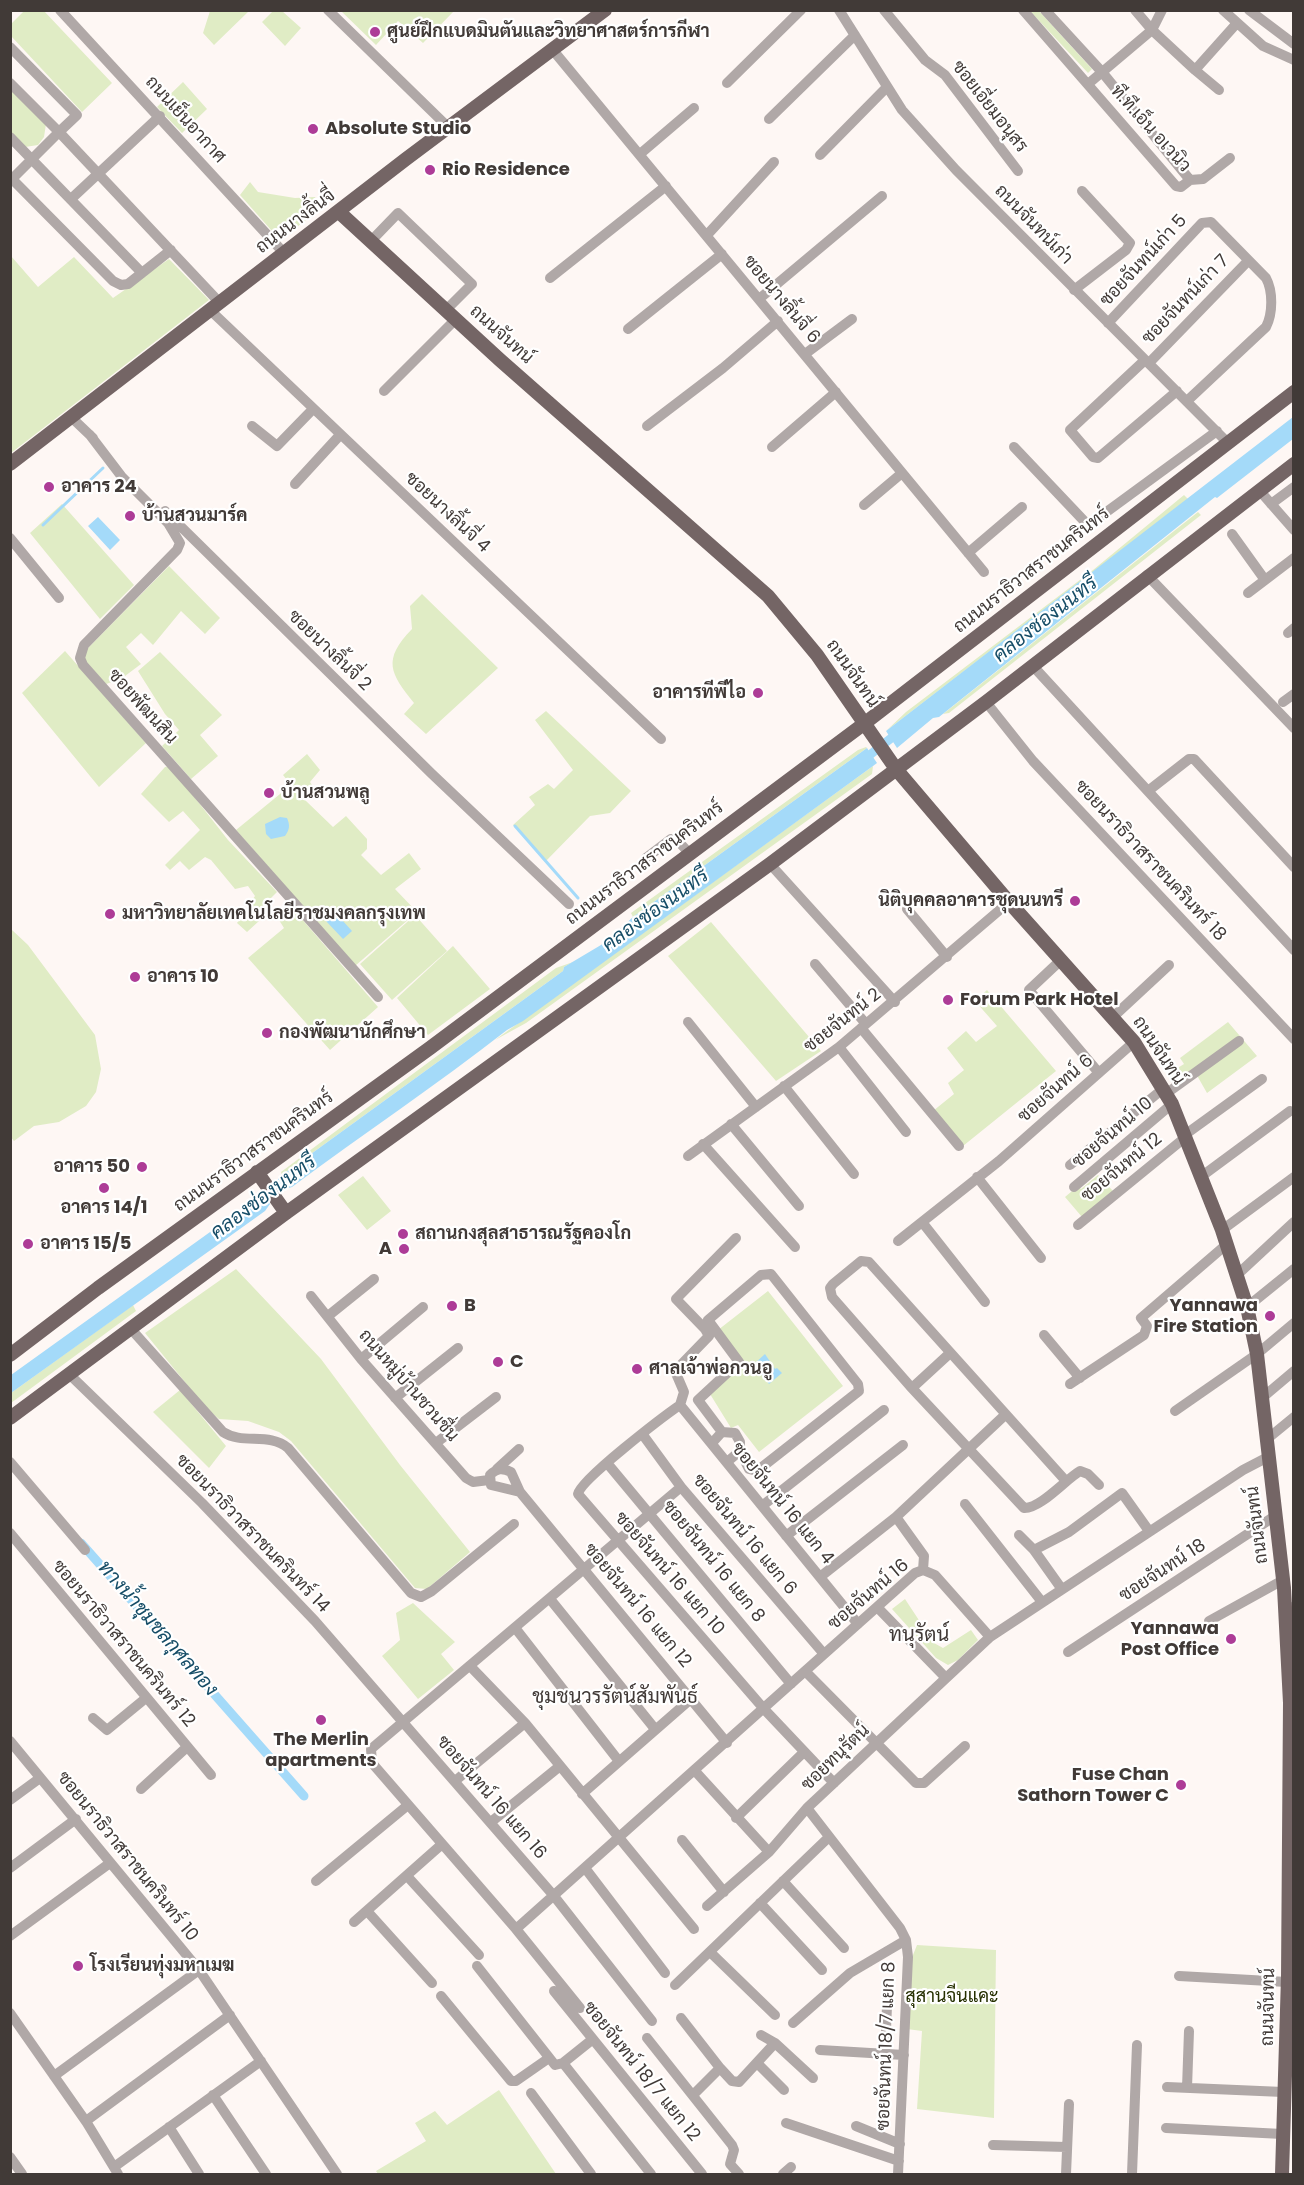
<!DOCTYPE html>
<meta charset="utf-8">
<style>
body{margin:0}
#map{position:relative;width:1304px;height:2185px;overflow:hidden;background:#fef7f4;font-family:Poppins,sans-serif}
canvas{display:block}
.frame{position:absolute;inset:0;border:12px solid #413a37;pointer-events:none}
</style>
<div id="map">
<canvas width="1304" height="2185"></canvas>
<div class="frame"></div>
</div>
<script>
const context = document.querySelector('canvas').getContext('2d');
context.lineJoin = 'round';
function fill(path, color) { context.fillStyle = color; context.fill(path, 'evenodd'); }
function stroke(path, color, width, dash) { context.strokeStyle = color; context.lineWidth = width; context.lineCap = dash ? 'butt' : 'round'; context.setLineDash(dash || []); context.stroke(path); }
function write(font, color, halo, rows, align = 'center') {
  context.font = font + ' Poppins,Sarabun,sans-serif'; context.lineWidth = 4.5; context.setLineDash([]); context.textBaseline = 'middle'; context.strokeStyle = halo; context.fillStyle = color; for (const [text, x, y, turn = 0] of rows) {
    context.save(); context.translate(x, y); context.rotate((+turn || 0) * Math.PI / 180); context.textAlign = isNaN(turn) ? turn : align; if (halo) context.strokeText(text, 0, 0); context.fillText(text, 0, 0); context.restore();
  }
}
const green = new Path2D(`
 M24 11H44L112 83 82 112 11 36V24Z
 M210 11 248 10 249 11 214 45 203 33Z
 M273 11H282L301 28 285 46 262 22Z
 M341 11H454L423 43 398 21 376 45Z
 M1030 11H1039L1092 69 1088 73Z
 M183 82 207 109 182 133 157 107Z
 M10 87 46 124 44 137 38 145 25 147 11 132Z
 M250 182 258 192 295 198 315 197 323 207 289 233 272 231 240 195Z
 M11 256 38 287 74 257 113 298 169 259 209 300 11 453Z
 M1184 495 1188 499 886 731 906 712 1093 570Z
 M62 504 134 585 100 619 30 533Z
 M1198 512 1201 515 949 713 943 714Z
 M169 566 220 618 205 634 181 611 153 645 141 633 126 647 141 664 121 679 106 684 84 660 86 650Z
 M422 594 498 668 426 734 404 714 414 703C390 673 382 660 412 629L410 606Z
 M65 651 146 743 99 787 22 693Z
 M160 652 222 715 200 735 218 756 191 779 162 746 179 730 165 714 138 671Z
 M546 711 631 791 610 813 590 816 545 862 513 825 535 805 529 797 548 784 554 789 573 770 535 720Z
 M866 747 867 748 633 917 631 913 858 750Z
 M307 754 320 770 310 782 316 791 305 800 333 827 346 816 367 839V849L361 855 381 875 409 853 421 869 395 889 417 912 355 966 236 830 291 785 283 775Z
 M170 766 228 840 277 892 254 915 259 921 247 932 237 923 255 896 248 886 235 889 211 860 205 857 189 870 180 861 170 870 165 865 200 830 183 811 169 822 141 794 165 767Z
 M873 766 872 774 526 1023 495 1040Z
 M288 903 378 1007 330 1050 248 958 284 928 279 920 285 915 281 910Z
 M415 915 447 951 392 1000 360 964Z
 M711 922 821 1051 776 1081 668 956Z
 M11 929 28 945 95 1035 101 1069 96 1092 86 1106 59 1122 34 1126 14 1141 10 1136Z
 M453 946 490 989 428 1035 397 998Z
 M573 962 564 967 563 971 282 1175 281 1172C372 1104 464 1036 556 968Z
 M987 990 1056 1071 963 1146 933 1111 954 1094 948 1083 964 1070 947 1048 966 1031 976 1042 997 1026 975 1001Z
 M1228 1022 1257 1056 1207 1093 1195 1072 1174 1085 1168 1074 1184 1064 1180 1058Z
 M1098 1175 1113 1191 1082 1217 1065 1197 1078 1186 1081 1189Z
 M363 1176 391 1211 367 1230 338 1195Z
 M236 1269 321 1359 400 1465 470 1552 427 1589 415 1588 291 1441 279 1432 248 1421 219 1419 206 1408 145 1333Z
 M768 1291 843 1386 759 1452 738 1425 731 1428 710 1394 741 1366 718 1330Z
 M133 1305 136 1311 11 1403V1393Z
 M180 1390 226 1446 209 1468 153 1412Z
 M905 1599 934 1643 943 1648 971 1630 978 1640 958 1660 948 1665 936 1658 892 1609Z
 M413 1603 455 1642 441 1654 454 1670 418 1699 382 1656 400 1640 396 1613Z
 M917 1945 996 1950 994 2118 917 2109 922 2031 907 2029 911 1960Z
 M499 2090 556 2174H378L376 2171 426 2141 415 2123 435 2111 447 2125Z`);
const water = new Path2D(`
 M1293 417V439L1217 498 1215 497 939 717 933 718 897 748 886 731Z
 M98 517 120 540 110 550 88 526Z
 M867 748 877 763 873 766 523 1021 507 1030C437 1085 363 1134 292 1187L285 1189 279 1184 278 1179 282 1175 563 971 564 967 606 942 633 917Z
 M280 817 287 818C290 825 290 829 285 836L271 839 266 834 265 824Z
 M340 907 346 913 342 920 352 931 343 939 326 921Z
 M265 1198 270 1204 265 1211 11 1393V1375L256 1199Z
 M765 1354 775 1369 777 1368 782 1373 769 1384 754 1364Z`);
const stream = new Path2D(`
 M43 525 103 468
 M515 826 578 898`);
const canal = new Path2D(`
 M862 761 899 732
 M81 1543 304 1796`);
const minor = new Path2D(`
 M60 10 284 253
 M328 10 449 128
 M839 10 902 110 956 170 1227 442
 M884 10 925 60 945 75 1018 171
 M1023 10 1176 186 1181 187 1190 180 1102 72 1045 10
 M1135 10 1152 30 1195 70 1237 23
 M1223 10 1263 46 1294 60
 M1249 10 1294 44
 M10 47 77 115 59 132 10 83
 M552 49 984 572
 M1195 70 1219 90
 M727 83 801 10
 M1088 84 1152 30 1162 10
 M769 119 855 35
 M10 137 142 273
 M640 154 694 108
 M820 155 887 87
 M1190 180 1203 179 1230 158
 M71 199 160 116
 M707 235 774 162
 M370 242 398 213 472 284 446 310
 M171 250 128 284 121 285 113 281 12 179 59 132 220 303
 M550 278 666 186
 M1074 290 1126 250 1130 243 1082 191
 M759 299 882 196
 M210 310 661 739
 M1108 323 1202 223 1211 222 1266 278C1273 291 1273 313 1266 327L1187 401
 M628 329 722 254
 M805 354 852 319
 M1145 360 1070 430 1093 457 1098 458 1177 391
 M1149 363 1248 261
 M384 391 456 319
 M71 417 93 438
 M252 426 277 446 313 409
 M647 426 723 368 778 321
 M90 435 122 477 168 523 180 543 177 550 84 645 80 658 83 665 378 997
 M772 447 836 392
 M1014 447 1086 523 1090 524 1217 431
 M295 484 340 435
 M1259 490 1294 530
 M1271 504 1294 487
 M864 505 902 473
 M165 511 432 774 569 904
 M1232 534 1265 580
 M10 538 59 598
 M968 553 1022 507
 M1147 575 1294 728
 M1248 593 1294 558
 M1288 633 1294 628
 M1032 665 1294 950
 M986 702 1033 761 1294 1039
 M1283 702 1294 694
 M1148 791 1189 759H1194L1294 867
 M646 858 671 839 679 842 689 853
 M770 864 895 1002
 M907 909 947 957
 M1061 960 1029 990 1099 1073
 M815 964 866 1024
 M1113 1017 1169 965
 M688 1022 756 1107
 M861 1028 959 1146
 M839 1047 906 1132
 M784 1086 854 1174
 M1167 1093 1239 1041
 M731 1124 799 1206
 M1186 1134 1262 1079
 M703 1144 795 1247
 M688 1156 839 1047 1009 902
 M1070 1165 1164 1088
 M1202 1176 1290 1111
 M977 1177 1041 1258
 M1074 1187 1172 1104
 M922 1222 985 1302
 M1078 1225 1187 1136
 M1222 1230 1294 1177
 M736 1238 676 1299 705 1329 709 1336 675 1371 684 1392 680 1405C664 1416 580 1480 578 1494L764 1709 834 1783
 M898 1241 999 1161 1134 1042
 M1238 1274 1294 1222
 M311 1296 361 1359 466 1478 473 1482 489 1480
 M1247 1307 1294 1269
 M328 1316 374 1279
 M131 1329 223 1432C243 1445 269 1432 288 1448L411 1593 421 1597 432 1591 514 1524
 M1044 1335 1080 1378
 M361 1359 423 1307
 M70 1375 202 1503 315 1621 554 1896 652 2021
 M1070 1384 1144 1335 1147 1326 1141 1318 1227 1244
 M912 1388 949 1354
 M395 1398 458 1348
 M1262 1398 1294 1371
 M680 1405 858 1624
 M1175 1411 1257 1354 1294 1323
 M722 1432 735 1433 740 1442V1451
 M643 1435 681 1487 824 1654
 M1266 1440 1294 1417
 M436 1443 496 1397
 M712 1443 722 1432 698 1400 739 1362 708 1320 761 1275 771 1274 858 1384 859 1391 757 1471 749 1469 740 1451 727 1462
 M10 1462 85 1550
 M607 1463 791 1684
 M497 1469 519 1449
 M1065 1480 869 1262 861 1261 833 1284 830 1288 832 1297 910 1386 1024 1508C1040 1509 1065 1480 1080 1471L1088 1474 1099 1485
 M520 1492 491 1485 490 1475C497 1468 502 1468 511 1472L520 1492 727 1743
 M965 1504 1042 1602
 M762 1506 884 1410
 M896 1517 924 1556 923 1570
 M10 1533 211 1775
 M1019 1535 1034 1550 1061 1588
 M786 1536 903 1445
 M1034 1550 1069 1532 1122 1493 1149 1531
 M820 1577 896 1517 1005 1415
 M550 1599 655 1729
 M877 1607 945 1677
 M1293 1607H1294
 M1209 1621 1283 1580
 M516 1629 618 1760
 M1068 1652 1275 1516
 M470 1666 525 1723 694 1929
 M805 1671 916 1783H924L965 1746
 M93 1718 107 1730 146 1698
 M10 1741 199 1970 337 2174
 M695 1771 769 1852
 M455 1781 525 1723
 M141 1789 187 1747
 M582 1794 692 1698
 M10 1800 40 1778
 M807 1808 900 1928 906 1940 908 1957 898 2174
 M736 1818 804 1752
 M491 1822 560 1766
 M682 1840 724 1892
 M10 1868 76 1819
 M585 1868 665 1973
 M407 1876 479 1955
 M316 1881 408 1805
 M783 1881 844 1948
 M760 1903 822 1970
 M707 1906 769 1852 807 1808 990 1637 1243 1470 1268 1457
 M367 1911 432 1983
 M354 1922 441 1845
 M516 1929 915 1573 923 1570 935 1575 990 1637
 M10 1936 110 1863
 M710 1952 775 2015
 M477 1966 555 2065 563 2063 593 2039
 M1179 1976 1287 1982
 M675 1985 829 1837
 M554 1991 702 2174
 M441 1996 511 2081H516L549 2058
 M580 2008 516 1929 372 1763 371 1749 681 1487
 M10 2013 87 2123 118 2174
 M681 2018 720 2068 693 2095
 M793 2023 850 1973 906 1940
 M761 2035 775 2043 813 2078
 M647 2038 732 2145 734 2150 730 2164 739 2174
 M820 2050 904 2055
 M885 2054 888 1982
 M563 2063 651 2174
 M757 2063 784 2090
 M720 2068 732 2081 739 2082 775 2043
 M54 2076 199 1970
 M1167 2087 1283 2092
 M1187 2088 1189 2031
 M531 2093 591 2174
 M213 2095 266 2174
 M86 2121 230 2015
 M786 2123 899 2161
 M856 2126 900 2144
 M169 2127 199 2174
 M1166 2128 1282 2134
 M993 2145 1067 2147
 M10 2157 22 2174
 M114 2167 261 2061
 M783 2174 791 2167
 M1066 2174 1069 2104
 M1132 2174 1137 2045`);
const major = new Path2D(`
 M339 212 500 360 768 596 817 655 896 769 1009 902 1134 1042 1172 1104 1222 1230 1247 1307 1257 1354 1284 1588 1290 1703 1288 1977 1282 2174
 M10 464 406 159 605 10
 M257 1172 286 1213
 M10 1355 98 1288 430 1048 865 723 1294 392
 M10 1418 286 1213 770 864 986 702 1294 464`);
const markers = [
 [375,32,6,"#ad3c97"],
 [313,129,6,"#ad3c97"],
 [430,170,6,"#ad3c97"],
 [49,487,6,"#ad3c97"],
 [130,516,6,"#ad3c97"],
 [758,693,6,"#ad3c97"],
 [269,793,6,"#ad3c97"],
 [1075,901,6,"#ad3c97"],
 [110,914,6,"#ad3c97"],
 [135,977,6,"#ad3c97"],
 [948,1000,6,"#ad3c97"],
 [267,1033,6,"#ad3c97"],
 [142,1167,6,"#ad3c97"],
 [104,1188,6,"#ad3c97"],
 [403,1234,6,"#ad3c97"],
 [28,1244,6,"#ad3c97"],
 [404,1249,6,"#ad3c97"],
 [452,1306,6,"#ad3c97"],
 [1270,1316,6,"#ad3c97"],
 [498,1362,6,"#ad3c97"],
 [637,1369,6,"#ad3c97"],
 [1231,1639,6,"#ad3c97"],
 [321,1720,6,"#ad3c97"],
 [1181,1785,6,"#ad3c97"],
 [78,1966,6,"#ad3c97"]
];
const poiNames = [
 ["ศูนย์ฝึกแบดมินตันและวิทยาศาสตร์การกีฬา",387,32],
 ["Absolute Studio",325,129],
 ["Rio Residence",442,170],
 ["อาคาร 24",61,487],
 ["บ้านสวนมาร์ค",142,516],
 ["อาคารทีพีไอ",746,693,"right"],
 ["บ้านสวนพลู",281,793],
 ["นิติบุคคลอาคารชุดนนทรี",1063,901,"right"],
 ["มหาวิทยาลัยเทคโนโลยีราชมงคลกรุงเทพ",122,914],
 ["อาคาร 10",147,977],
 ["Forum Park Hotel",960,1000],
 ["กองพัฒนานักศึกษา",279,1033],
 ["อาคาร 50",130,1167,"right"],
 ["อาคาร 14/1",104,1208,"center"],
 ["สถานกงสุลสาธารณรัฐคองโก",415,1234],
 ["อาคาร 15/5",40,1244],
 ["A",392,1249,"right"],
 ["B",464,1306],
 ["Yannawa",1258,1306,"right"],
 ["Fire Station",1258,1327,"right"],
 ["C",510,1362],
 ["ศาลเจ้าพ่อกวนอู",649,1369],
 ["Yannawa",1219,1629,"right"],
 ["Post Office",1219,1650,"right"],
 ["The Merlin",321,1740,"center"],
 ["apartments",321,1761,"center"],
 ["Fuse Chan",1169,1775,"right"],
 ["Sathorn Tower C",1169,1796,"right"],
 ["โรงเรียนทุ่งมหาเมฆ",90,1966]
];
const streetNames = [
 ["ซอยเอี่ยมอนุสร",989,107,52],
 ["ถนนเย็นอากาศ",185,120,48],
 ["ที.ที.เอ็น อเวนิว",1150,129,48],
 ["ถนนนางลิ้นจี่",296,222,-37],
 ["ถนนจันทน์เก่า",1033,225,46],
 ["ซอยจันทน์เก่า 5",1144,261,-47],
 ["ซอยนางลิ้นจี่ 6",781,300,50],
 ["ซอยจันทน์เก่า 7",1186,300,-46],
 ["ถนนจันทน์",501,335,42],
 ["ซอยนางลิ้นจี่ 4",447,513,43],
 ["ถนนนราธิวาสราชนครินทร์",1032,571,-38],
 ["ซอยนางลิ้นจี่ 2",329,651,44],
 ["ถนนจันทน์",852,674,55],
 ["ซอยพัฒนสิน",142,707,48],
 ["ซอยนราธิวาสราชนครินทร์ 18",1150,861,47],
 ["ถนนนราธิวาสราชนครินทร์",645,864,-37],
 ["ซอยจันทน์ 2",843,1021,-38],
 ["ถนนจันทน์",1158,1051,56],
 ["ซอยจันทน์ 6",1056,1089,-41],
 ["ซอยจันทน์ 10",1113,1133,-40],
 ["ถนนนราธิวาสราชนครินทร์",254,1152,-36],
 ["ซอยจันทน์ 12",1122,1168,-39],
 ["ถนนหมู่บ้านชวนชื่น",408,1386,49],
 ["ซอยจันทน์ 16 แยก 4",782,1504,51],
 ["ถนนจันทน์",1258,1525,-97],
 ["ซอยนราธิวาสราชนครินทร์ 14",252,1534,46],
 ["ซอยจันทน์ 16 แยก 6",744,1535,50],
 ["ซอยจันทน์ 16 แยก 8",713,1562,51],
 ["ซอยจันทน์ 18",1163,1571,-33],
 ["ซอยจันทน์ 16 แยก 10",669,1574,49],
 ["ซอยจันทน์ 16",869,1595,-40],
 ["ซอยจันทน์ 16 แยก 12",637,1606,50],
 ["ซอยนราธิวาสราชนครินทร์ 12",123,1644,50],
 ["ซอยทนุรัตน์",836,1758,-44],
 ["ซอยจันทน์ 16 แยก 16",491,1798,49],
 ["ซอยนราธิวาสราชนครินทร์ 10",127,1857,51],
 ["ถนนจันทน์",1269,2007,-89],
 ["ซอยจันทน์ 18/7 แยก 8",887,2046,-88],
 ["ซอยจันทน์ 18/7 แยก 12",641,2072,51]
];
const parkNames = [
 ["สุสานจีนแคะ",952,1997]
];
const waterNames = [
 ["คลองช่องนนทรี",1046,620,-38],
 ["คลองช่องนนทรี",656,911,-36],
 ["คลองช่องนนทรี",264,1198,-37],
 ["ทางน้ำชุมชลกุศลทอง",157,1629,49]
];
const neighbourhoodNames = [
 ["ทนุรัตน์",919,1636],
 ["ชุมชนวรรัตน์สัมพันธ์",615,1698]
];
fill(green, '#e0ecc5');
fill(water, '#a4daf9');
stroke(stream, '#a4daf9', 3);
stroke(canal, '#a4daf9', 9);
stroke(minor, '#b0a8a7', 10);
stroke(major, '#746565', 14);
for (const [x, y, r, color] of markers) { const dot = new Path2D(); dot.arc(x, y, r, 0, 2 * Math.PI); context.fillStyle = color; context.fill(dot); stroke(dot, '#fff', 2); }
write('bold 18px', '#413a37', '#fff', poiNames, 'left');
write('18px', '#413a37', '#fff', streetNames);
write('18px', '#252f00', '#fff', parkNames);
write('italic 20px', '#164d67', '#fff', waterNames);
write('20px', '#413a37', '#fff', neighbourhoodNames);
</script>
